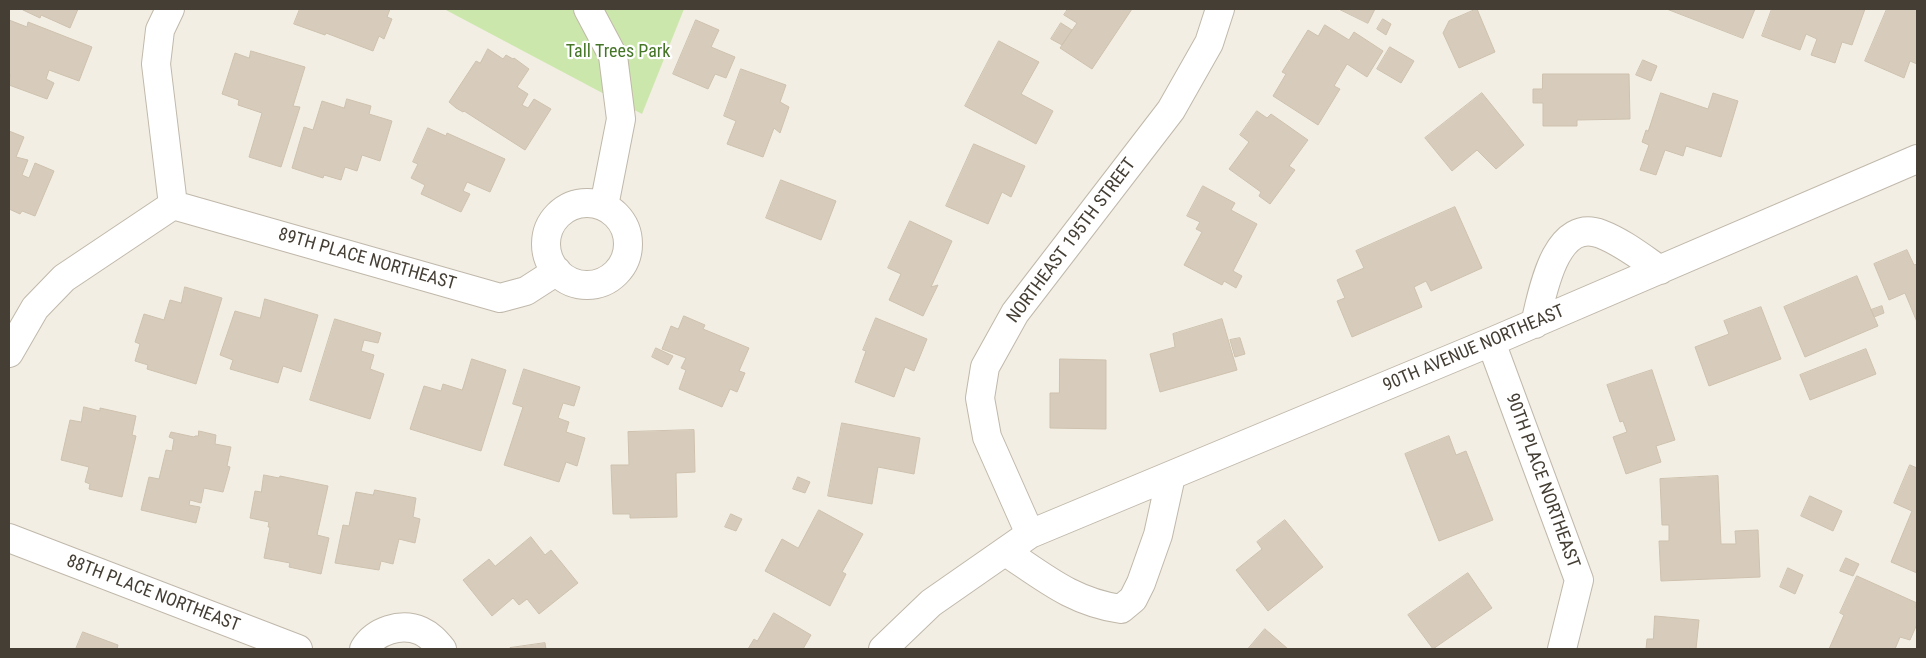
<!DOCTYPE html>
<style>
body{margin:0}
#map{position:relative;width:1926px;height:658px;overflow:hidden;background:#f2eee4;font-family:"Roboto Condensed",sans-serif}
canvas{display:block}
.frame{position:absolute;inset:0;border:10px solid #443e34;pointer-events:none}
</style>
<div id="map">
<canvas width="1926" height="658"></canvas>
<div class="frame"></div>
</div>
<script>
const context = document.querySelector('canvas').getContext('2d');
context.lineJoin = 'round';
function fill(path, color) { context.fillStyle = color; context.fill(path, 'evenodd'); }
function stroke(path, color, width, dash) { context.strokeStyle = color; context.lineWidth = width; context.lineCap = dash ? 'butt' : 'round'; context.setLineDash(dash || []); context.stroke(path); }
function write(font, color, halo, rows, align = 'center') {
  context.font = font + ' "Roboto Condensed",sans-serif'; context.lineWidth = 4.5; context.setLineDash([]); context.textBaseline = 'middle'; context.strokeStyle = halo; context.fillStyle = color; for (const [text, x, y, turn = 0] of rows) {
    context.save(); context.translate(x, y); context.rotate((+turn || 0) * Math.PI / 180); context.textAlign = isNaN(turn) ? turn : align; if (halo) context.strokeText(text, 0, 0); context.fillText(text, 0, 0); context.restore();
  }
}
const green = new Path2D(`
 M444 9H684L642 114Z`);
const building = new Path2D(`
 M23 9H78L70 28 41 15 40 18 23 10Z
 M300 9H390L387 17 392 19 384 39 379 36 373 51 326 33 325 35 294 24Z
 M1068 9H1132L1092 69 1060 48 1077 23 1064 15Z
 M1339 9H1375L1368 23Z
 M1477 9 1495 52 1459 68 1443 33 1449 21Z
 M1667 9H1755L1743 38Z
 M1772 9H1865L1852 45 1842 42 1835 63 1811 55 1817 39 1806 34 1800 50 1762 36Z
 M1887 9H1917V64L1910 61 1904 78 1865 61Z
 M1383 19 1391 24 1386 35 1377 29Z
 M9 20 27 27 28 22 92 47 79 81 49 70 46 79 54 83 47 99 9 85 10 74 9 73Z
 M696 20 719 30 711 47 735 57 726 78 715 74 708 89 673 74Z
 M1061 23 1072 30 1062 45 1051 39Z
 M1325 25 1349 40 1354 32 1383 51 1367 77 1347 64 1334 86 1340 89 1318 125 1273 96 1286 74 1282 72 1308 30 1318 36Z
 M999 41 1039 62 1021 94 1053 111 1036 144 965 106Z
 M1390 47 1414 61 1401 83 1377 69Z
 M488 49 503 59 506 55 513 59 514 58 529 69 517 87 528 94 522 105 528 108 534 99 551 109 525 150 464 111 463 112 456 108 449 102 476 61 480 63Z
 M251 51 305 67 293 106 300 107 281 167 249 157 262 113 238 105 239 100 222 94 235 53 249 58Z
 M1643 60 1657 66 1651 81 1636 75Z
 M741 69 786 85 780 102 789 107 780 133 774 128 763 157 727 144 736 121 724 116Z
 M1543 74H1629L1630 119 1577 120V126H1543V103H1533V89H1542Z
 M1482 93 1524 145 1496 169 1477 150 1452 171 1425 138Z
 M1661 93 1708 109 1713 93 1738 101 1721 157 1686 146 1683 156 1665 150 1656 175 1640 170 1649 145 1642 142 1646 130 1648 131Z
 M347 99 371 106 369 114 392 121 380 161 362 155 357 171 345 167 341 180 324 175 323 178 292 168 304 127 313 130 322 101 344 108Z
 M1257 111 1267 118 1271 114 1308 140 1289 166 1295 170 1270 204 1259 196 1261 192 1229 169 1249 142 1240 135Z
 M428 128 446 136 447 133 505 159 490 192 467 182 463 191 470 194 461 212 421 194 425 185 411 178 418 164 413 162Z
 M9 131 24 137 16 157 28 160 22 175 29 178 35 163 54 171 35 216 22 211 20 214 9 209Z
 M974 144 1025 166 1011 197 1002 192 988 224 946 206Z
 M781 180 836 201 821 240 766 218Z
 M1203 186 1235 203 1231 210 1257 224 1233 271 1242 276 1236 288 1224 281 1222 285 1184 265 1202 232 1196 229 1200 222 1187 216Z
 M1455 207 1482 268 1431 291 1426 281 1414 287 1422 307 1352 337 1337 301 1345 298 1337 280 1364 268 1356 251Z
 M910 221 952 241 931 287 938 285 923 316 889 300 901 274 888 268Z
 M1907 250 1914 265 1917 264V322L1905 293 1889 300 1874 264Z
 M1857 276 1878 326 1805 357 1784 307Z
 M185 287 222 298 196 384 147 369 148 365 135 361 140 344 135 342 144 314 164 320 170 300 181 303Z
 M265 299 318 315 301 372 283 366 278 383 230 369 233 360 220 355 235 311 260 318Z
 M1882 306 1884 313 1874 317 1871 310Z
 M1761 307 1781 359 1709 386 1695 347 1729 334 1724 321Z
 M684 316 705 325 703 329 749 348 739 371 745 373 737 392 730 389 722 407 679 389 686 370 681 368 686 358 662 349 671 326 678 329Z
 M876 318 927 339 914 371 905 367 894 397 855 382 866 351 863 350Z
 M335 319 381 333 378 343 364 340 361 351 374 355 370 369 384 374 370 419 310 400Z
 M1222 319 1237 370 1160 392 1150 354 1175 347 1173 334Z
 M1240 338 1245 354 1235 357 1230 340Z
 M656 348 673 356 668 365 652 357Z
 M1866 349 1876 374 1810 400 1800 375Z
 M472 359 506 370 481 451 410 429 424 386 441 391 443 384 462 390Z
 M1060 359 1106 360V429L1050 428V393H1059Z
 M524 369 580 387 574 406 563 403 558 418 569 422 566 432 585 438 577 466 566 462 559 482 504 465 523 407 513 404Z
 M1652 370 1675 440 1656 446 1661 462 1626 474 1613 437 1627 432 1623 421 1620 422 1607 385Z
 M84 407 100 411V408L136 416 132 435 136 436 122 497 89 489 90 484 85 482 89 467 61 460 70 420 81 422Z
 M842 423 920 438 914 474 878 467 872 504 828 496Z
 M694 430 695 472 676 473 677 517 630 518V514H613L611 465H629L628 432Z
 M199 431 216 435 215 444 231 447 227 466 230 467 223 492 204 488 201 503 190 500 189 505 200 507 196 523 141 510 149 477 159 479 166 450 172 451 174 439 169 437 171 432 194 437 195 436H198Z
 M1449 436 1456 455 1466 451 1493 520 1439 541 1405 454Z
 M1910 465 1917 468V573L1891 562 1912 511 1894 503Z
 M264 475 279 478 280 476 328 486 317 535 329 538 321 574 289 567 290 563 264 558 270 527H268L269 522 250 518 255 491 261 492Z
 M1718 476 1721 544H1736L1735 531 1758 530 1760 577 1661 581 1659 541H1669V525H1662L1660 479Z
 M798 477 810 482 805 493 793 489Z
 M375 490 416 498 413 517 420 519 415 543 399 539 393 564 381 561 379 570 335 563 343 525 349 526 356 492 373 495Z
 M1810 496 1842 511 1833 531 1801 516Z
 M819 510 863 534 842 572 846 574 830 606 765 571 782 539 798 548Z
 M731 514 742 519 736 531 725 527Z
 M1285 520 1323 567 1268 611 1236 570 1262 549 1257 542Z
 M531 537 545 555 551 550 578 583 539 614 527 599 519 605 513 598 492 616 463 580 489 559 495 566Z
 M1846 558 1859 564 1853 576 1840 571Z
 M1788 568 1803 575 1795 594 1780 587Z
 M1468 573 1492 608 1433 649 1408 615Z
 M1857 576 1917 603 1915 607 1917 608V624L1910 640 1900 637 1895 649H1829L1844 615 1840 613Z
 M774 613 811 635 803 649H748L754 639 757 641Z
 M1655 616 1699 620 1696 649H1646L1647 639H1653Z
 M1265 629 1288 649H1248Z
 M83 632 118 645 117 649H76Z
 M545 643 546 649H510V648Z`);
const minor = new Path2D(`
 M588 9 613 56 621 119 604 206
 M546 244a41 41 0 1 1 82 0a41 41 0 1 1-82 0Z
 M173 205 500 298 526 291 557 271
 M1535 324C1542 295 1555 216 1601 234 1622 242 1641 257 1660 270
 M1491 342 1579 580 1562 649
 M9 353 35 308 64 278 173 205 156 64 160 30 170 9
 M1030 534 1491 342 1917 159
 M9 538 298 649
 M1006 552C1045 578 1073 602 1121 609L1133 599 1141 583 1158 535 1171 476
 M364 649C375 631 401 622 421 631 430 635 436 642 442 649
 M883 649 931 603 1030 534 987 437 980 398 985 367 1015 313 1171 110 1209 43 1220 9`);
const parkNames = [
 ["Tall Trees Park",618,52]
];
const streetNames = [
 ["NORTHEAST 195TH STREET",1072,241,-53],
 ["89TH PLACE NORTHEAST",367,260,16],
 ["90TH AVENUE NORTHEAST",1474,349,-23],
 ["90TH PLACE NORTHEAST",1542,481,70],
 ["88TH PLACE NORTHEAST",153,594,21]
];
fill(green, '#cce7ac');
fill(building, '#d7ccbc');
stroke(building, '#cec1ad', 1);
stroke(minor, '#c0b8aa', 30);
stroke(minor, '#fff', 28);
write('18px', '#457627', '#fff', parkNames);
write('18px', '#443e34', '#fff', streetNames);
</script>
